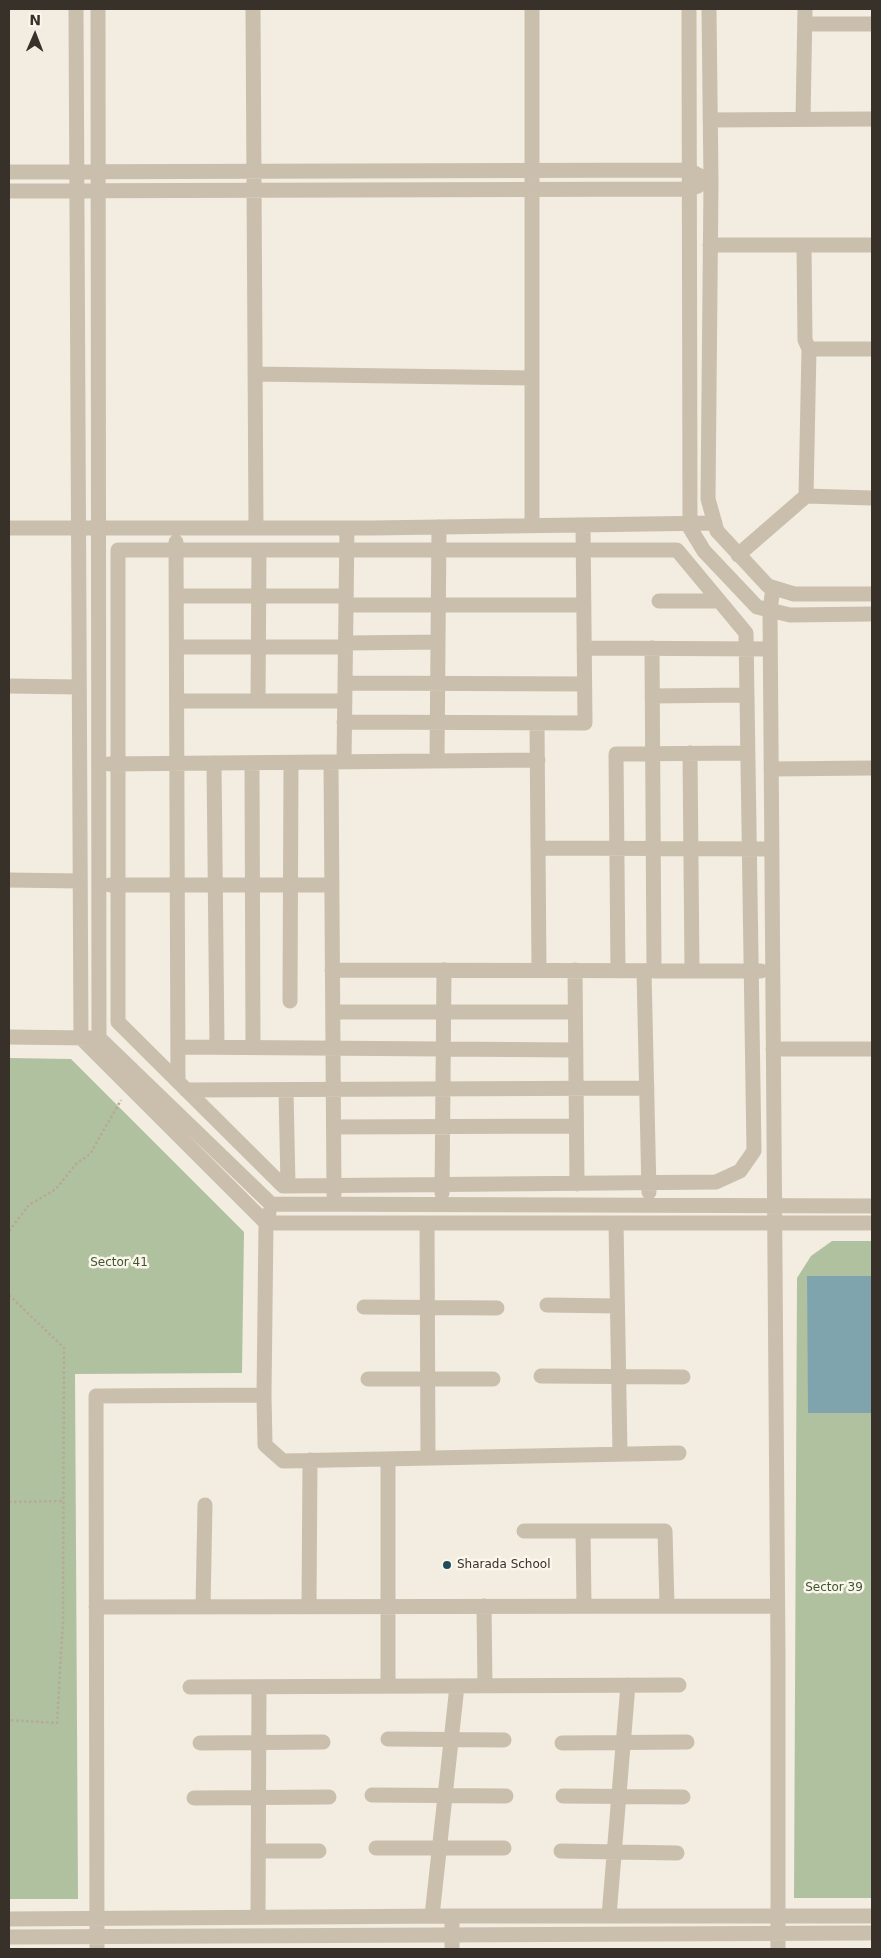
<!DOCTYPE html>
<style>
body{margin:0}
#map{position:relative;width:881px;height:1958px;overflow:hidden;background:#f2ede0;font-family:"DejaVu Sans",sans-serif}
canvas{display:block}
.frame{position:absolute;inset:0;border:10px solid #38312a;pointer-events:none}
.north{position:absolute;left:10px;top:10px;width:50px;height:50px;-webkit-text-stroke:4px #faf6ec;paint-order:stroke;rotate:1deg;font-size:14px;font-weight:700;line-height:20px;text-align:center;color:#38312a}
.north::after{content:'';display:block;margin:auto;width:18px;height:22px;background:#38312a;clip-path:polygon(50% 0,100% 100%,50% 72%,0 100%)}
</style>
<div id="map">
<canvas width="881" height="1958"></canvas>
<div class="frame"></div>
<div class="north">N</div>
</div>
<script>
const context = document.querySelector('canvas').getContext('2d');
context.lineJoin = 'round';
function fill(path, color) { context.fillStyle = color; context.fill(path, 'evenodd'); }
function stroke(path, color, width, dash) { context.strokeStyle = color; context.lineWidth = width; context.lineCap = dash ? 'butt' : 'round'; context.setLineDash(dash || []); context.stroke(path); }
function write(font, color, halo, rows, align = 'center') {
  context.font = font + ' "DejaVu Sans",sans-serif'; context.lineWidth = 5; context.setLineDash([]); context.textBaseline = 'middle'; context.strokeStyle = halo; context.fillStyle = color; for (const [text, x, y, turn = 0] of rows) {
    context.save(); context.translate(x, y); context.rotate((+turn || 0) * Math.PI / 180); context.textAlign = isNaN(turn) ? turn : align; if (halo) context.strokeText(text, 0, 0); context.fillText(text, 0, 0); context.restore();
  }
}
const green = new Path2D(`
 M9 1058 71 1059 244 1232 242 1373 75 1374 78 1899H9Z
 M832 1241H872V1898H794L797 1278 811 1256Z`);
const water = new Path2D(`
 M807 1276H872V1413H808Z`);
const path = new Path2D(`
 M9 1231 29 1205 56 1189 76 1164 90 1154 121 1100
 M9 1295 64 1348 63 1621 57 1723 9 1720
 M9 1502 63 1501`);
const minor = new Path2D(`
 M76 9 81 1038 266 1223H872
 M98 9 99 1038 271 1204 872 1206
 M253 9 256 528
 M532 9V525
 M689 9 690 528 704 551 757 607 790 615 872 614
 M709 9 711 182 708 499 717 531 768 586 794 594H872
 M805 24H872
 M803 119 805 9
 M710 120 872 119
 M9 172 689 170 711 182
 M9 191 688 189 698 186
 M710 245H872
 M804 245 805 340 809 349 806 496 872 498
 M809 349H872
 M255 374 532 378
 M9 528H372L715 523
 M176 542 178 1081
 M118 550H677L746 633 754 1151 740 1171 716 1182 283 1186 118 1022Z
 M738 555 806 496
 M773 588 770 610 778 1654V1949
 M177 596H346
 M659 601H719
 M346 605H584
 M346 643 438 642
 M177 647H345
 M584 648 770 649
 M652 648 654 971
 M345 683 584 684
 M9 686 79 687
 M652 696 747 695
 M177 701H345
 M258 701 259 550
 M344 722 585 723 583 525
 M537 723 539 970
 M690 753 692 971
 M437 761 439 527
 M331 762 334 1195
 M344 762 347 528
 M214 763 217 1047
 M252 763 253 1047
 M109 764 538 760
 M771 769 872 768
 M538 848 772 849
 M9 880 80 881
 M110 885H332
 M332 970 761 971
 M575 970 577 1184
 M618 971 616 754 748 753
 M644 971 649 1192
 M290 1001 291 763
 M333 1012H575
 M9 1037 90 1038
 M178 1047 576 1050
 M773 1049H872
 M186 1090 647 1088
 M286 1090 288 1186
 M334 1127 576 1126
 M442 1193 444 970
 M427 1223 428 1458
 M616 1223 620 1454
 M547 1305 617 1306
 M364 1307 497 1308
 M541 1376 683 1377
 M368 1379H493
 M264 1395 265 1445 283 1461 679 1453
 M524 1531H665L667 1606
 M583 1531 584 1606
 M309 1606 310 1460
 M484 1606 485 1686
 M96 1607 777 1606
 M203 1607 205 1505
 M388 1686V1459
 M190 1687 679 1685
 M388 1739 504 1740
 M200 1743 323 1742
 M562 1743 687 1742
 M372 1795 506 1796
 M563 1796 683 1797
 M194 1798 329 1797
 M376 1848H504
 M258 1851H319
 M561 1851 677 1853
 M432 1916 457 1686
 M609 1916 628 1685
 M258 1917 259 1687
 M9 1919 452 1916H872
 M9 1937 872 1933
 M97 1949 96 1396 264 1395 266 1223 269 1213
 M452 1949V1923`);
const markers = [
 [447,1565,5,"#214b59"]
];
const parkNames = [
 ["Sector 41",119,1263],
 ["Sector 39",834,1588]
];
const poiNames = [
 ["Sharada School",457,1565]
];
fill(green, '#b0c1a0');
fill(water, '#80a4ae');
stroke(path, '#b6aa96', 2.5, [2.5, 2.5]);
stroke(minor, '#cabfac', 15);
for (const [x, y, r, color] of markers) { const dot = new Path2D(); dot.arc(x, y, r, 0, 2 * Math.PI); context.fillStyle = color; context.fill(dot); stroke(dot, '#faf6ec', 2); }
write('12px', '#40562f', '#faf6ec', parkNames);
write('12px', '#38312a', '#faf6ec', poiNames, 'left');
</script>
